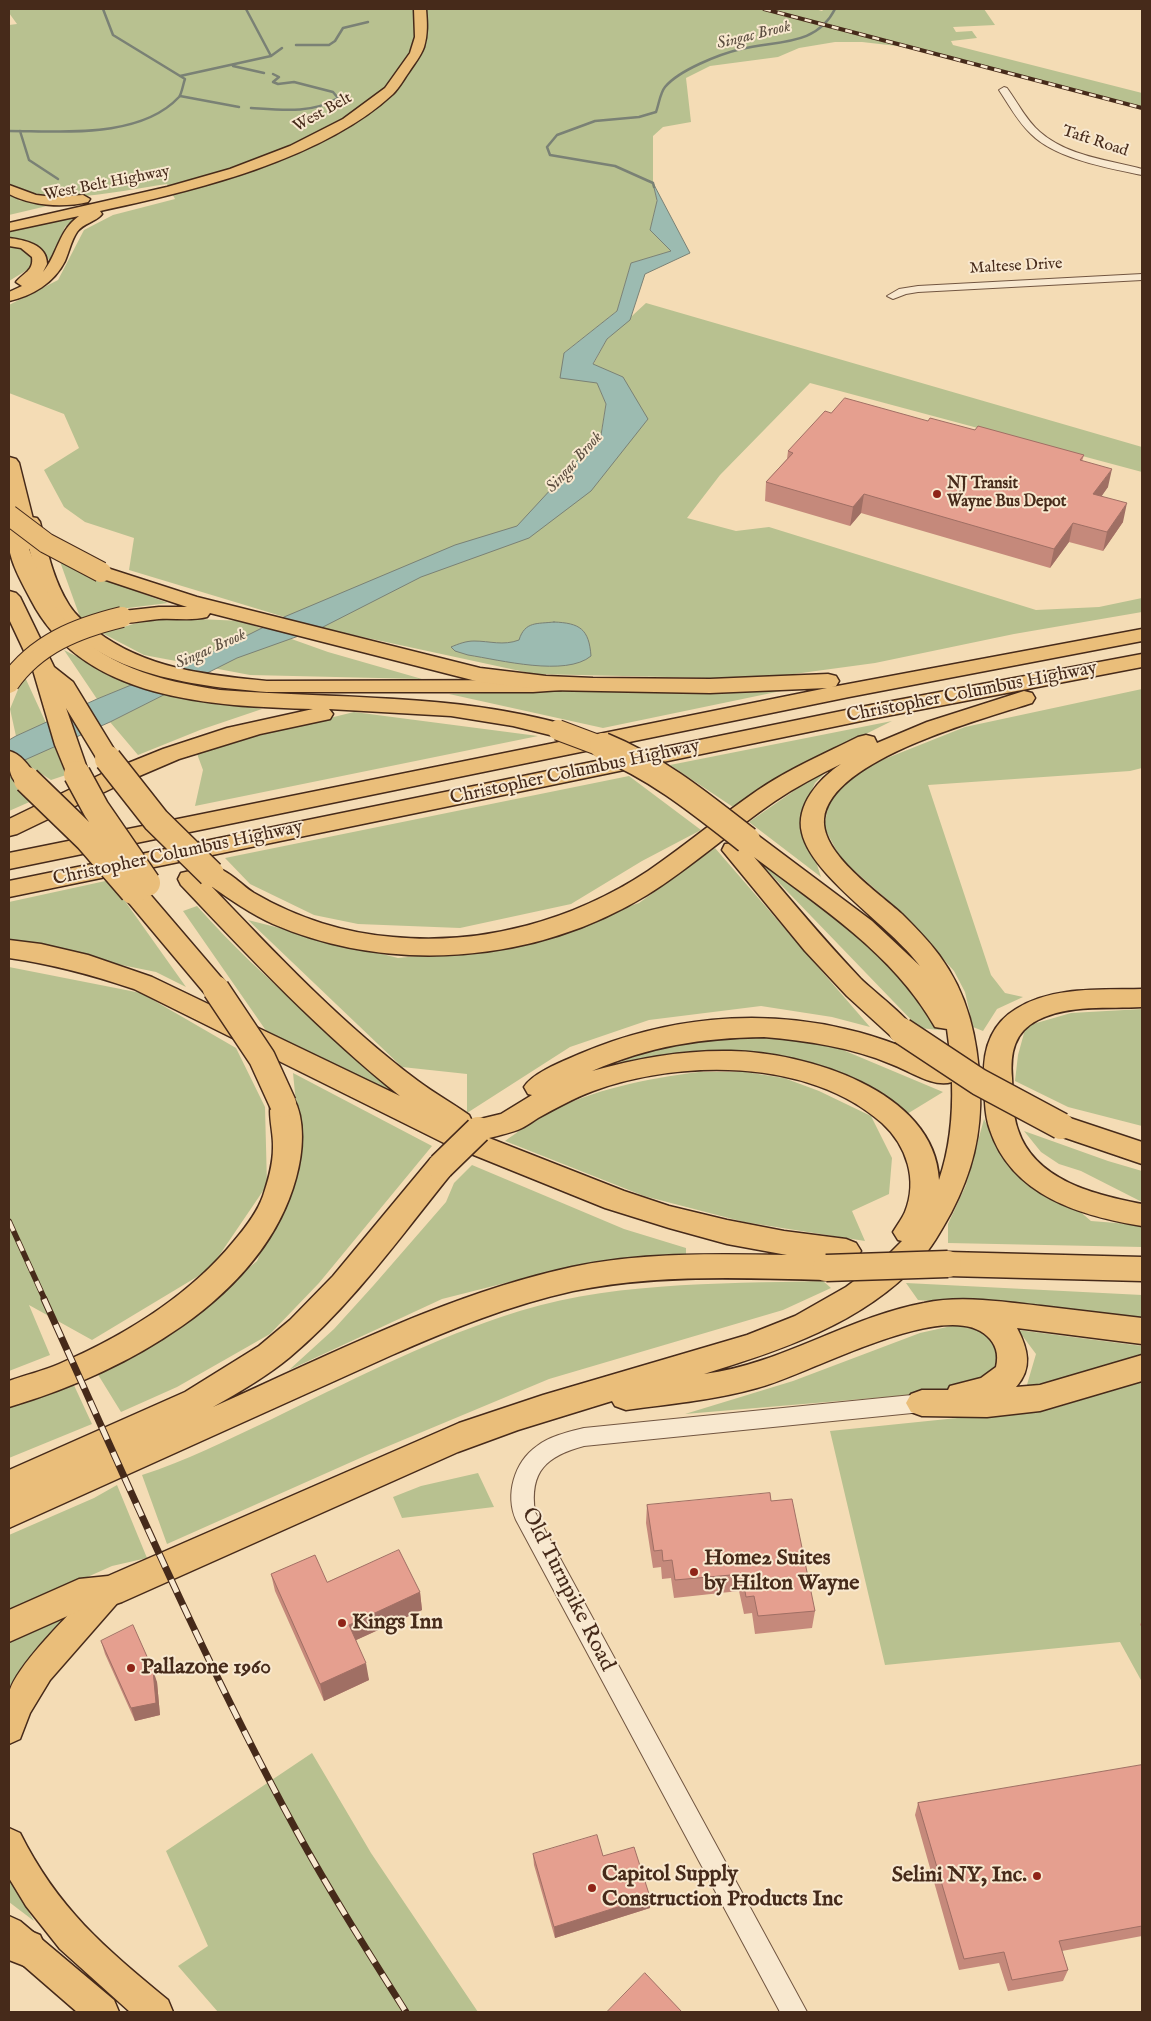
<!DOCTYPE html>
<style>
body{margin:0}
#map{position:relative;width:1151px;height:2021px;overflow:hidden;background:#f4dcb5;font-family:"IM FELL English",serif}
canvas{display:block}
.frame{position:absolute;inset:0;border:10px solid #462a1a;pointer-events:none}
</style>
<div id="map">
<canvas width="1151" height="2021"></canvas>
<div class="frame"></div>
</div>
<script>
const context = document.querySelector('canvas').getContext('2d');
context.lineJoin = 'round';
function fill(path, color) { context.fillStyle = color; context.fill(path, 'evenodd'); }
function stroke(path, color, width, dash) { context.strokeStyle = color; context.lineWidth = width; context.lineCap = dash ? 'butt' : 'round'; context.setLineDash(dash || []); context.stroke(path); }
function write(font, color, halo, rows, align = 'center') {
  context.font = font + ' "IM FELL English",serif'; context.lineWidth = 4; context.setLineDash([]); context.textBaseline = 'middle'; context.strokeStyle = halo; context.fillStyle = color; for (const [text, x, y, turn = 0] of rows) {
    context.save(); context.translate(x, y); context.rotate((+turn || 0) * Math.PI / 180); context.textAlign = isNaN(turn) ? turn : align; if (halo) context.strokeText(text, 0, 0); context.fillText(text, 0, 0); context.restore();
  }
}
const green = new Path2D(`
 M9 9H815L822 11 824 9H984L995 25 953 27 956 32 972 31 977 38 951 41 953 45 1142 93V109L906 47 862 42H835L799 48 778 57 710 66 686 78 691 122 663 127 653 136V183L657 201 650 230 672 251 631 263 617 311 564 353 597 383 606 404 591 490 623 377 593 365 607 339 646 303 1142 447V472L810 383 720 475 687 518 736 531 769 527 1036 610 1099 607 1142 598V612L1014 634 875 663 757 679 534 674 321 628 129 570 134 538 85 522 64 507 44 470 79 448 64 414 9 393V305L58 280 84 230 113 215 175 199 167 184C127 189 41 211 9 184V25L17 24 9 13Z
 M9 192 21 199 18 200 47 206 9 215Z
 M80 215 65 227 50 261 31 243 9 237V232Z
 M9 245 32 252V267L9 281Z
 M58 556 111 582 168 603 120 609 81 620Z
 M158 617 241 621 328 652 422 679 250 675 144 655 102 633Z
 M64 650 133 685 97 699Z
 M24 675 46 723 16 736 10 709Z
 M1142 689V768L1130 771 928 785 991 975 1005 993 1023 997 997 1009 983 1031 973 1027 965 992 954 971 899 910 841 859 824 827 829 802 857 770 965 727Z
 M592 690 781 691 603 728 449 694Z
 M167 693 262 709 200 730 138 755 110 722Z
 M354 712 538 736 195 806 203 770 196 751Z
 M892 721 795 769 733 807 670 765Z
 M54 746 66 775 51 780 25 763 24 759Z
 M837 761 815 783 801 816 821 877 749 822Z
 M9 775 34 800 9 811Z
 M629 776 701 830 642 861 571 904 460 928 358 924 314 915 250 884 225 858Z
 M715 848 870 1027 832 1017 761 1006 649 1020 570 1047 467 1113V1074L402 1067 248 920 398 958 497 948 639 903Z
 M757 860 884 955 940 1030 919 1028Z
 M110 880 186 987 156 972 9 942V902Z
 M197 906C264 982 346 1046 425 1110L267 1032 183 911Z
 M9 967 141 993 236 1048 265 1107 267 1185 210 1269 92 1340 29 1305 50 1355 9 1371Z
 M1142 1009V1126L1068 1107 1015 1081 1018 1055 1026 1026 1071 1013Z
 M772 1037 831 1045 943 1092 907 1114 870 1089 671 1057 609 1066 655 1049 717 1038Z
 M699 1072H745L784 1078 819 1091 871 1116 892 1158 889 1194 852 1211 865 1241 744 1222 644 1196 505 1141C518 1132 530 1122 544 1115 592 1089 646 1079 699 1072Z
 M293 1073 432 1146 319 1283 270 1334 177 1387 121 1412 97 1373 196 1313 257 1261 301 1154Z
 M984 1119 993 1137 1091 1221 1142 1225V1247L948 1243V1224L966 1185Z
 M1024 1131 1108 1161 1142 1171V1202L1081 1171 1059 1164 1041 1152Z
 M472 1165 624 1229 686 1248V1254L611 1262 521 1279 442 1299 289 1370 334 1329 373 1286 446 1202 454 1183Z
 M823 1281 831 1288 783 1310 549 1379 367 1455 167 1544 142 1475C186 1461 227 1440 270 1420 346 1383 421 1344 501 1317 605 1281 715 1284 823 1281Z
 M906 1283 1142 1295V1319L918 1300Z
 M956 1325C989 1333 991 1332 1002 1365L957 1391 685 1414 793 1381 920 1333Z
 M1018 1330 1142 1346V1356L1026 1388 1036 1354Z
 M72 1381 92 1424 9 1458V1403L45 1393Z
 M1142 1381V1682L1120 1642 885 1665 830 1431 1055 1408Z
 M478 1473 494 1507 402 1518 393 1497 421 1486Z
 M117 1485 147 1558 112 1566 9 1612V1535L94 1498Z
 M65 1617 9 1687V1642Z
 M312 1753 371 1853 478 2012H218L178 1966 208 1946 166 1851Z
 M9 1878 34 1921 9 1902Z`);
const water = new Path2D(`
 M653 183 690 253 645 274 630 320 607 339 593 364 623 377 648 419 591 491 529 538 421 577 321 628 237 658 110 722 9 767V740L16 736 97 699 224 647 284 617 455 545 517 526 601 435 606 404 597 383 560 378 564 353 617 311 631 263 671 251 650 230 657 201Z
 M554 622C580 623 589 629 591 656 566 677 500 660 468 655L455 651 451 647C458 644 466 641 474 641 490 641 503 646 519 640 525 621 537 624 554 622Z`);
const stream = new Path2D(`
 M246 9 271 56
 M296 45H329L335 41 343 28 368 22
 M233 66 264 73
 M180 76 271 56 282 48
 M180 96 239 107
 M251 108C281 110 312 114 338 98L333 92 294 82 278 84 273 82 279 77 273 74
 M9 131C61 131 140 139 179 97 182 93 183 84 185 79L113 35 103 9
 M20 131 29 160 58 179
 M654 187 653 183 615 166 550 155 547 147 557 135 595 121 639 117 656 112C659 104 660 93 665 87 679 70 720 54 741 49 776 40 816 47 835 9`);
const minor = new Path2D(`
 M1004 87 1007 88C1018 103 1026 120 1040 132 1067 156 1109 160 1142 169V175C1108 168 1056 159 1031 134 1018 122 1009 105 999 90Z
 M1142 274V280L918 292 906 294 893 299 887 296 899 289 918 286Z
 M922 1394 929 1397 932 1403 929 1409 922 1412 584 1446C547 1456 529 1471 535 1512L807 2012H780L516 1520C505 1495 514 1462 537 1446 550 1436 568 1432 584 1428Z`);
const major = new Path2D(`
 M414 9H426C427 22 428 34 424 47 421 56 414 64 409 72 404 79 399 88 393 94 322 160 193 191 100 211L102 214C96 222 83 223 77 232 71 241 69 252 65 261 54 283 32 296 9 301V292L22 286 16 282C23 273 34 271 32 257L21 248 9 246V238C24 240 47 244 47 264L43 272C58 254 58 231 79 216L9 231V223L167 187 230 169 290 146 343 119 385 88 410 53 415 37Z
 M9 185 36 195 54 197 83 195 90 199 88 202C63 208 32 206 9 194Z
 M31 517 37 518 40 522C47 550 53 580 69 605 76 616 86 624 96 631 146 669 207 675 267 681L554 680 561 682 563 686 561 690 533 692H267C193 686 89 674 49 602 35 577 30 549 22 522L25 518Z
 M110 1578 120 1582 124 1591 120 1600 50 1680 30 1713 20 1739 9 1744C9 1728 6 1709 9 1694 14 1666 79 1605 100 1582Z
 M9 1828 20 1833C58 1909 104 1947 168 2000L173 2012H130L60 1949 26 1906 9 1878Z
 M9 1916 20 1921 114 2000 119 2012H77L9 1953Z`);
const highway = new Path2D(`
 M9 457 16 459 19 463 39 543 36 547 29 549C38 572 47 595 61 615 98 666 161 681 220 690 336 699 453 693 566 725L569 730 566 735 558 737 513 726 451 716 329 709 333 714 330 719 260 734 179 759 123 783 17 834 9 836V819L106 772 163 749 227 728 313 709C213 706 83 701 31 600 23 585 11 564 9 547 8 538 9 527 9 517L13 518 9 502Z
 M101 566 197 597 480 668 546 676 593 678 710 679 828 674 836 676 839 681 836 686 832 687 1142 629V641L849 697 9 869V853L827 688 710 693 546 690 480 682 210 613 207 617C192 621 175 618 159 619 144 620 129 625 114 622L111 617 114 612 159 607H187L94 576 91 572 94 568Z
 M9 591 16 593 20 597 54 667 73 682 120 759 116 764 108 766 100 764 66 708 89 774 85 779 77 781 69 779 55 745 33 670 9 619Z
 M1142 654V667L871 719 9 897V881L871 705Z
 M1024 691 1032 693 1035 698 1032 703C983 719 830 759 824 819 821 854 879 893 902 914 915 927 928 940 939 955 968 994 978 1039 980 1088 982 1134 972 1173 951 1213 941 1231 931 1249 917 1264 863 1323 779 1351 704 1374 782 1364 848 1317 924 1303 962 1295 1003 1302 1041 1306 1075 1310 1108 1314 1142 1318V1344L1017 1328C1028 1349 1033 1368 1016 1387L1040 1385 1142 1355V1381L1040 1411 987 1417 922 1416 911 1412 906 1403 911 1394 922 1390H948L950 1386 981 1378 996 1367C999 1354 996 1344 987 1336 946 1296 806 1376 757 1388 714 1400 670 1404 626 1410L615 1406 612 1401 518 1430 458 1452 122 1602 110 1606 81 1610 9 1642V1610L79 1579 108 1576 459 1423 543 1395 747 1335 795 1316 846 1287 886 1257 902 1241 898 1240 893 1232C897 1225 902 1219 905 1212 918 1180 907 1146 882 1123 809 1058 680 1059 593 1091 574 1098 556 1108 538 1118 533 1121 528 1125 522 1128 512 1133 500 1135 489 1138L624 1191 669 1206 727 1220 784 1231 846 1239 856 1243 861 1251 856 1259 846 1263 838 1262 841 1268 836 1276 826 1280C742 1278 656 1274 573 1291 510 1305 451 1329 392 1355L9 1528V1470L185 1392 259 1346 290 1320 333 1276 431 1158 441 1155 451 1158 455 1166 451 1174C400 1237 352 1305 290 1357 267 1376 240 1392 213 1407 330 1355 447 1294 572 1267 643 1252 716 1254 787 1255L727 1244 669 1228 605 1208 444 1143 134 989C92 975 52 964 9 958V940L41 944 88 955 152 977 400 1096C321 1033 251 959 181 885L178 879 181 873 190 871 199 874 202 868C223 862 238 883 254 893 297 918 344 933 393 937 482 946 574 920 648 871 686 845 720 816 758 790 789 769 824 754 858 737L866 735 874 737 877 743 927 722ZM841 764C820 778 795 805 802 833 812 877 891 926 920 966L872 921 756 834 747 832 738 834 735 840 737 843 725 844 722 850 805 951 847 996 893 1038 902 1041 911 1038 915 1031C906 1015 875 993 860 978 823 939 789 898 754 857 820 907 893 953 935 1027L947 1029 952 1068C917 1052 882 1037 845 1029 757 1008 665 1018 582 1053 566 1060 533 1072 524 1087L528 1094 532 1095 501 1114 472 1121 469 1115C452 1103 434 1093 418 1081 342 1024 276 954 211 886 231 900 251 914 273 924 392 975 536 963 647 895 692 867 731 831 775 801 796 787 818 775 841 764ZM764 1037C808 1041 850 1047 891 1064 910 1071 933 1088 952 1082 953 1116 950 1148 939 1180 935 1090 804 1052 731 1051 683 1050 638 1058 592 1071 650 1046 701 1038 764 1037Z
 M9 751C22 754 31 769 39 780L35 785C10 792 8 769 9 751Z
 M133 883 142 885 225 982 229 989 225 996 216 998 207 996 124 897 121 891 124 885Z
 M1142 989V1007C1108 1009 1069 1004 1038 1020 1014 1032 1010 1053 1012 1078 1013 1095 1012 1114 1018 1130 1035 1181 1096 1195 1142 1204V1226C1081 1216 1012 1196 990 1130 984 1114 985 1095 984 1077 983 1050 991 1024 1016 1009 1052 986 1101 990 1142 989Z
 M283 1094 293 1097C306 1120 303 1153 296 1178 263 1300 121 1374 9 1407V1381C25 1375 43 1371 59 1364 124 1336 189 1296 234 1241 245 1228 257 1213 263 1196 268 1181 273 1165 273 1148 274 1132 266 1110 273 1097Z
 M1061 1115 1142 1142V1164L1051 1133 1047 1126 1051 1119Z
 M948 1252 1142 1257V1281L948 1276 938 1272 933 1264 938 1256Z
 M9 1922 40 1935 46 1948 40 1961 27 1967 9 1960Z`);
const railFar2 = new Path2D(`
 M764 9 1142 108`);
const railFar1 = new Path2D(`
 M9 1221 45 1300`);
const rail = new Path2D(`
 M44 1299C125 1477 202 1658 296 1830 330 1892 368 1952 406 2012`);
const highwayBridgeFar1 = new Path2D(`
 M9 515 46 543 101 572
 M9 683C36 644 77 628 122 617
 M558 730 606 748`);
const highwayBridge = new Path2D(`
 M603 746C657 768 701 804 747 840
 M108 759 156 820 211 874
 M77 774 96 809 147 883
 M27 780 88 839 133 891
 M216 989 262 1058 283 1104
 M902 1031 979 1082 1061 1126
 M441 1166 478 1130
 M826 1268 948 1264`);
const wall = new Path2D(`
 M831 413 928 421 975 430 1084 455 1082 461 1108 487 1101 496 1123 522 1103 551 1069 542 1050 568 861 513 850 526 765 501 766 482 787 459 788 451Z
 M771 1501 815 1611 812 1628 755 1634 752 1613 744 1614 739 1591 674 1598 671 1578 662 1579 661 1567 653 1568 646 1523 647 1505Z
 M271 1574 327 1582 420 1592 422 1610 356 1640 369 1680 324 1701 275 1591Z
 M1142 1620V1627L1140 1625Z
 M101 1641 157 1682 160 1715 135 1721 105 1654Z
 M1142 1765V1936L1062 1951 1068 1970 1063 1981 1008 1991 999 1963 959 1970 915 1815 918 1803Z
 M533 1854 603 1856 650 1897V1908L555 1938 534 1865Z`);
const shadedWall = new Path2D(`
 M1112 469 1108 487 1090 513 1093 494Z
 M864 494 861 513 850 526 853 507Z
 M1127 503 1123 522 1103 551 1107 532Z
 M1073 523 1069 542 1050 568 1054 549Z
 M420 1592 422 1610 352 1642 349 1625Z
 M366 1663 369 1680 324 1701 320 1684Z
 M153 1670 157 1682 160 1715 135 1721 131 1708Z
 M650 1897V1908L555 1938 554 1927Z`);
const building = new Path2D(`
 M845 398 928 421 930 418 975 430 978 426 1084 455 1080 460 1112 469 1093 494 1127 503 1107 532 1073 523 1054 549 864 494 853 507 766 482 793 453 788 451 825 411 831 413Z
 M770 1493 771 1501 792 1499 815 1611 758 1616 754 1596 746 1597 742 1574 675 1580 672 1560 663 1561 662 1550 654 1551 647 1505Z
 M399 1550 420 1592 349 1625 366 1663 320 1684 271 1574 315 1555 327 1582Z
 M133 1625 153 1670 156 1703 131 1708 101 1641Z
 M1142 1765V1926L1059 1941 1068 1970 1012 1980 1004 1952 964 1959 918 1803Z
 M597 1835 603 1856 634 1847 650 1897 554 1927 533 1854Z
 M645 1973 682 2012H607Z`);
const markers = [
 [937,494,5,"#8f2418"],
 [694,1572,5,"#8f2418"],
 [342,1623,5,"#8f2418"],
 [131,1668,5,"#8f2418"],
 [1037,1876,5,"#8f2418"],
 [592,1888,5,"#8f2418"]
];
const farWaternames = [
 ["Singac Brook",754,36,-14],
 ["Singac Brook",575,463,-48],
 ["Singac Brook",211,650,-24]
];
const farStreetnames = [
 ["West Belt",323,113,-29],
 ["Taft Road",1095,142,18],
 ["West Belt Highway",107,184,-11],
 ["Maltese Drive",1016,267,-3]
];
const farPoinames = [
 ["NJ Transit",947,485],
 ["Wayne Bus Depot",947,503]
];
const streetNames = [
 ["Christopher Columbus Highway",972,693,-11],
 ["Christopher Columbus Highway",575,773,-12],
 ["Christopher Columbus Highway",178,854,-12]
];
const nearPoinames = [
 ["Home2 Suites",704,1559],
 ["by Hilton Wayne",704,1584],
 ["Kings Inn",352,1623],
 ["Pallazone 1960",141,1668],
 ["Capitol Supply",602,1875],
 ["Construction Products Inc",602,1900],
 ["Selini NY, Inc.",1027,1876,"right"]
];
const nearStreetnames = [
 ["Old Turnpike Road",567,1590,63]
];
fill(green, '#b8c190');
fill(water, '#9cbbb1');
stroke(water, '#7a8175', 1);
stroke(stream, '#7a8175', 2.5);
stroke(minor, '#725641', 2);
stroke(major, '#462a1a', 3);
stroke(highway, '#462a1a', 3);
fill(minor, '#f8e8cf');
fill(major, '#eabe7a');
fill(highway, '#eabe7a');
stroke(railFar2, '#462a1a', 4);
stroke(railFar1, '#462a1a', 5.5);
stroke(rail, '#462a1a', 7);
stroke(railFar2, '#f8e8cf', 2.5, [7]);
stroke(railFar1, '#f8e8cf', 4, [11]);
stroke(rail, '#f8e8cf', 5, [14]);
stroke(highwayBridgeFar1, '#462a1a', 22, []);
stroke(highwayBridge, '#462a1a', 29, []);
stroke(highwayBridgeFar1, '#eabe7a', 20);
stroke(highwayBridge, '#eabe7a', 26);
fill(wall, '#c5897b');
fill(shadedWall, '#a06f64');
fill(building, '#e59f8f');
stroke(building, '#a06f64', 1);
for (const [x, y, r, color] of markers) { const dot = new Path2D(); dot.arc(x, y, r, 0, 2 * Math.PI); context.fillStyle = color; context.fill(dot); stroke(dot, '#f8e8cf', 2); }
write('italic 16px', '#5c4e40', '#f8e8cf', farWaternames);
write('16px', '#462a1a', '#f8e8cf', farStreetnames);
write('bold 16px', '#462a1a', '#f8e8cf', farPoinames, 'left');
write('19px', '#462a1a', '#f8e8cf', streetNames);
write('bold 22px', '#462a1a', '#f8e8cf', nearPoinames, 'left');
write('22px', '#462a1a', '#f8e8cf', nearStreetnames);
</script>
